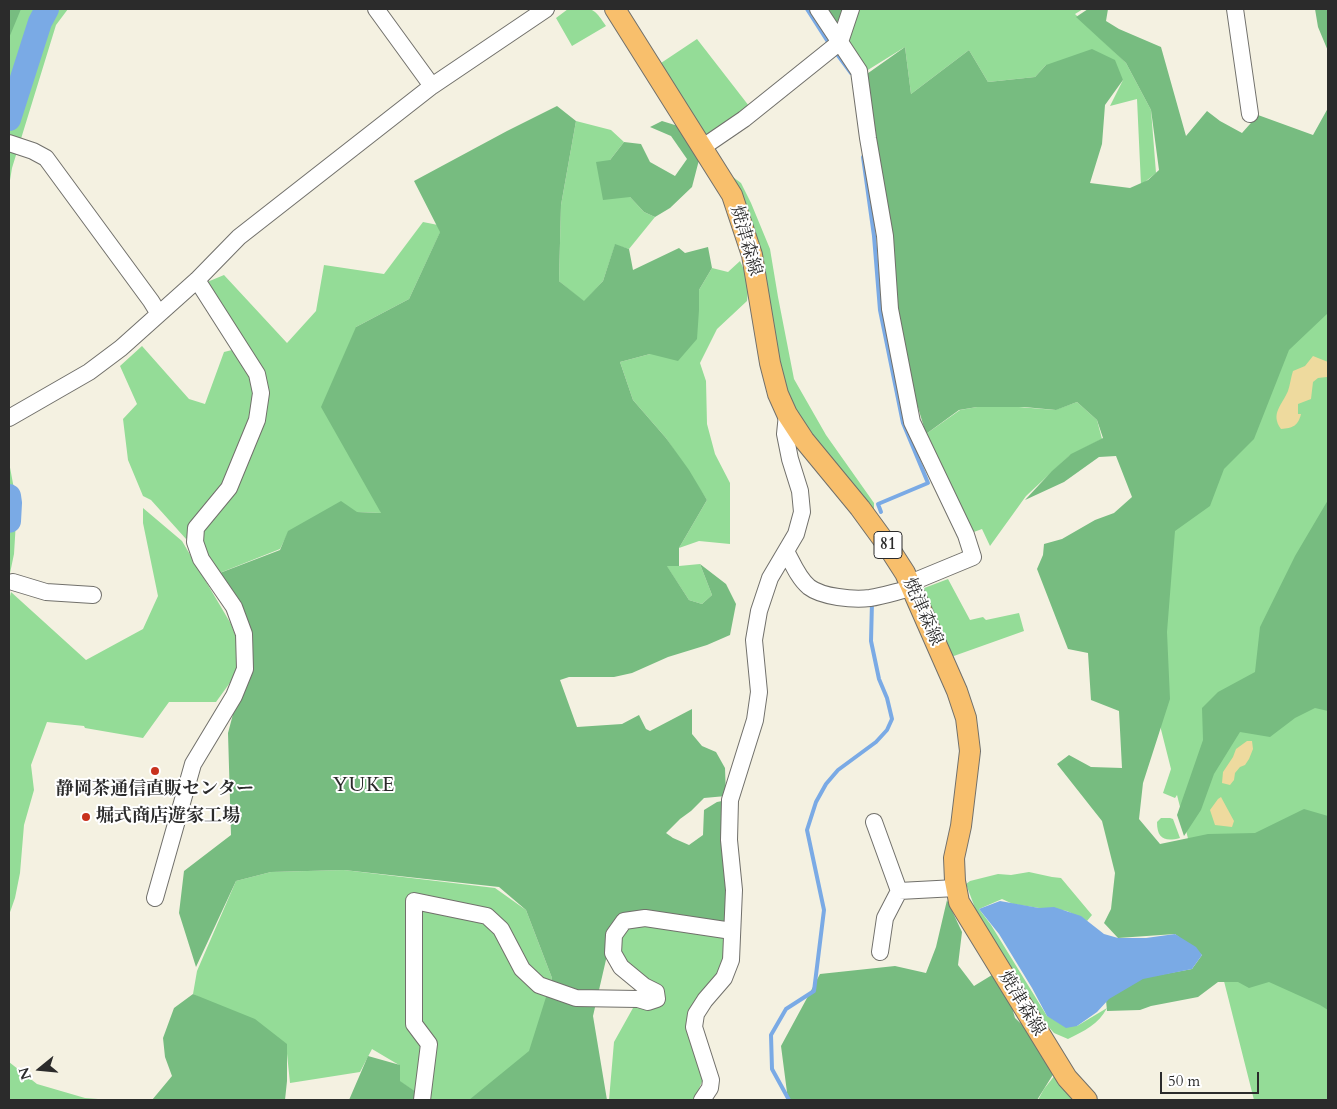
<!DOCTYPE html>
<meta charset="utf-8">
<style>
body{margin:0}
#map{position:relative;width:1337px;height:1109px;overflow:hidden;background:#f4f1e1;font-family:Cardo,serif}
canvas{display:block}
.frame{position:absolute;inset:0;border:10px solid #2b2b2b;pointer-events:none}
.north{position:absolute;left:15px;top:1044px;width:50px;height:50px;-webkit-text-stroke:4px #fff;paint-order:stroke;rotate:253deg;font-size:14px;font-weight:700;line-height:20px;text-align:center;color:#2b2b2b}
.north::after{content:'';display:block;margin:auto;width:18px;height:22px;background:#2b2b2b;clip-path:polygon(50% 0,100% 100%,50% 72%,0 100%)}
.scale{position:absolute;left:1160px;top:1072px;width:99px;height:22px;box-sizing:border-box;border:2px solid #2b2b2b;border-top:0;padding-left:6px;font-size:15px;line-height:18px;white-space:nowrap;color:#2b2b2b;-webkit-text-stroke:4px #fff;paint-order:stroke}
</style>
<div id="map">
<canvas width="1337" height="1109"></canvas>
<div class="frame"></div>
<div class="north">N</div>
<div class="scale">50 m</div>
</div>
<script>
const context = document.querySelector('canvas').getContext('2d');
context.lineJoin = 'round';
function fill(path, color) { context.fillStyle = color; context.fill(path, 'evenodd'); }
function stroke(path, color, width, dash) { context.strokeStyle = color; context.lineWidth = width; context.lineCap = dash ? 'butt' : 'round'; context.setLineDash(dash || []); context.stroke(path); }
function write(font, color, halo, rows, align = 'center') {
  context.font = font + ' Cardo,"Noto Serif JP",serif'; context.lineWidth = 4; context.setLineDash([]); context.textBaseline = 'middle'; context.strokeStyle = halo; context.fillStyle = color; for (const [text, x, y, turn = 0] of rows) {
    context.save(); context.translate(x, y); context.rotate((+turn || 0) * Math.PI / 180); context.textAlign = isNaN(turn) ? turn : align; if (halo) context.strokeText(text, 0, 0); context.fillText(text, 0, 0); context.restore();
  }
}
const green = new Path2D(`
 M21 9H68L56 25 12 168 9 186V30L12 20Z
 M568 9C593 9 592 5 606 26L572 46 556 18Z
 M854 9H1083L1075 14 1126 63 1151 110 1156 173 1141 185 1137 99 1110 106 1123 80 1046 65 1035 77 988 82 969 50 911 94 905 47 863 73 846 42Z
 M697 39 749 106 706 140 658 65Z
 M576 121 611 130 624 142 610 160 630 197 644 212 655 217 629 249 615 245 603 281 584 302 559 281 561 205Z
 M729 174 741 183 751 203 770 249 778 297 794 379 826 435 874 503V517L805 431 786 393Z
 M423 222 443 226 409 299 356 327 381 513 357 512 289 531 280 549 212 576 195 542 200 521 186 539 151 500 143 496 128 460 123 419 137 404 120 366 142 346 189 399 205 404 224 352 240 348 200 285 224 275 287 343 316 311 324 265 384 274ZM252 384 261 393 254 424Z
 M1328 243V1100H1254L1177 795 1175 798 1163 793 1171 769 1146 670 1195 417Z
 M740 261 749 281 747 301 717 329 700 363 706 381 707 424 715 454 730 483V544L699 541 679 548 707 500 666 438 633 400 620 362 650 354 699 290 712 268 728 272Z
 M1077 402 1097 420 1102 439 1069 456 1026 496 990 546 982 529 971 533 926 434 960 410 977 407H1019L1055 410Z
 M9 462 17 505 14 554 9 578Z
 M143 508 182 541 231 624 245 662 216 702H169L143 738 85 728 84 726 47 722 31 765 34 790 24 825 20 873 15 898 9 915V601L11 592 86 660 143 629 158 596 143 523Z
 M700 564 712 595 702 604 689 600 666 565 679 566Z
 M948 579 970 620 983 617 986 620 1019 613 1024 631 951 657 919 590Z
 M1161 818H1170L1173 819 1180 838C1165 842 1157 839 1157 822Z
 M344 870 495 888 526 910 552 978 532 1051 470 1100H428L399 1081V1065L372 1049 360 1072 290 1083 286 1044 193 994 197 971 236 881 271 872Z
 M1029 872 1052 877 1061 878 1092 915 1087 921 1067 911 1049 908H1039L1013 904 1002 899 979 909 991 925 1047 1016 1077 1026 1107 1008C1099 1024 1084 1031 1068 1039L1054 1033 1038 1015 981 924 966 884 970 881 998 874 1011 875Z
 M624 921 730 933 721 973 694 1027 708 1068 694 1100H609L614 1042 638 999H656L621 967 614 935Z
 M9 1062 37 1084 85 1098 111 1100H9Z
 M1059 1070 1089 1100H1038L1044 1089Z`);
const forest = new Path2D(`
 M9 9H21L9 38Z
 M823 9H845L841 18 834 25Z
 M1088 9H1108L1106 21 1119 29 1161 47 1186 136 1207 111 1220 121 1242 133 1258 115 1313 135 1328 108V313L1289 350 1254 439 1224 469 1210 506 1175 531 1167 632 1170 699 1143 783 1139 819 1160 844 1208 834 1255 833 1304 809 1328 816V1010L1320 1005 1269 982 1249 988 1238 982H1218L1198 997 1151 1006 1140 1010 1107 1011 1106 1000 1137 979 1192 969 1202 955 1175 934 1118 938 1104 923 1111 909 1115 873 1102 821 1057 764 1069 755 1091 767 1122 768 1119 711 1091 700 1088 653 1068 649 1037 569 1043 555 1044 544 1062 539 1095 520 1114 513 1132 497 1116 456 1099 457 1064 482 1025 500 1052 471 1071 454 1103 438 1097 420 1077 402 1056 410 1024 407H977L959 410 926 434 908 374 897 311 864 76 905 47 911 94 969 50 988 82 1035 77 1046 65 1092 49 1115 60 1123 80 1105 105 1102 144 1090 183 1130 188 1148 180 1159 170 1151 110 1126 63 1076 17Z
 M1315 9H1328V51L1318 27Z
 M557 106 576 121 561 205 559 281 584 301 603 281 615 244 629 249 633 270 679 248 685 253 708 247 712 268 699 290V310L697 339 678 361 650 354 620 362 633 400 666 438 689 470 707 500 679 548V566H667L689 600 702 604 712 595 700 564 726 584 736 604 730 635 707 645 668 657 632 673 614 677H569L560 680 577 727 622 724 639 715 646 729 650 731 692 709V734L702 746 716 752 725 768 726 796 704 798 691 811 680 819 666 833 673 838 689 845 703 835 704 810 717 802 732 799V912L724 926 614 925 593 1016 607 1100H469L529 1051 552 978 526 910 499 887 344 870 271 872 236 881 196 967 179 913 184 871 231 835 228 733 245 669 244 634 212 576 280 550 288 531 341 501 357 512 381 513 321 407 356 327 409 299 440 232 414 181 507 131Z
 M662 121 678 126 699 160 692 187 670 208 655 217 644 212 630 197 603 200 596 162 610 160 624 142 641 144 650 162 675 176 687 159 671 136 650 127Z
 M1328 500V711L1315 708 1295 718 1270 737 1240 732 1214 774 1201 810 1184 836 1177 815 1203 740 1202 708 1218 692 1255 672 1260 627 1295 556Z
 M947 900 962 932 958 965 974 986 992 975 1010 1000 1015 1018 1033 1035 1054 1073 1037 1100H788L781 1046 820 974 895 966 926 973 936 947Z
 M193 994 255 1019 287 1044V1081L285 1100H152L172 1076 165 1057 163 1038 174 1008Z
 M368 1056 400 1065V1081L428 1100H349Z`);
const sand = new Path2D(`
 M1313 356 1328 362V371L1327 377 1318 378 1313 382 1311 399 1298 404V414H1301C1298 426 1293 428 1281 429 1270 414 1282 405 1288 391 1290 385 1291 377 1293 371L1305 366Z
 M1247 741H1252L1253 749 1249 759 1245 765 1240 767 1235 773 1234 780 1230 785 1222 783 1223 772 1233 757 1236 749Z
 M1221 797 1234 821 1232 827 1215 825 1210 810 1218 799Z`);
const water = new Path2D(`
 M1000 901 1039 908 1054 907 1081 916 1104 934 1118 938H1146L1175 934 1196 947 1202 955 1192 969 1143 979 1109 999 1097 1012 1077 1026 1066 1028 1047 1016 1032 988 999 934 979 909Z`);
const stream = new Path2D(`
 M807 9 830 45
 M834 50 851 73
 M863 157 874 236 880 310 903 423 928 483 878 504 881 512
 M789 1100 772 1069 771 1035 786 1009 814 991 824 910 807 830 816 802 826 784 838 770 876 742 887 730 892 719 887 698 879 679 871 641 872 602`);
const river = new Path2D(`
 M9 119 40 22 47 9
 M9 496 10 503 9 521`);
const minor = new Path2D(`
 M376 9 432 86
 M818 9 859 71 868 138 885 236 890 309 912 422 966 535 973 557 910 583
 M1235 9 1250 114
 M9 143 33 151 46 158 151 301 159 314
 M703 147 744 119 840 42 851 9
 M9 418 89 372 121 348 197 280 239 237 432 86 546 9
 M786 551C792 562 798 578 809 587 822 597 853 600 870 598 884 596 898 591 912 588
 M13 582 46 592 93 595
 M874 822 899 891
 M155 898 193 764 234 696 245 669 244 634 234 607 201 559 195 542 196 528 229 488 257 420 261 393 257 374 197 280
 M880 952 885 918 899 891 956 888
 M422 1100 429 1044 414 1024V901L487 916 501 929 522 969 539 985 576 998 638 999 648 1002 657 999 656 992 644 986 621 967 613 953 614 935 624 921 645 918 732 931
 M702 1100 710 1088 711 1080 694 1027 696 1014 705 1000 724 978 731 960 734 890 729 840 730 800 755 720 759 692 754 640 759 611 770 578 796 534 802 512 800 491 790 459 785 434 787 414`);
const major = new Path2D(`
 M615 9 732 195 752 255 770 363 778 394 787 414 804 440 860 508 887 545 905 573 957 691 966 718 970 751 961 826 954 858 955 881 959 902 1067 1078 1087 1100`);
const markers = [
 [155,771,5,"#c8321e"],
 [86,817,5,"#c8321e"]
];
const shields = [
 [888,545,28]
];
const shieldNames = [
 ["81",888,545]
];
const streetNames = [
 ["焼津森線",745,241,74],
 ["焼津森線",922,612,66],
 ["焼津森線",1021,1004,59]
];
const poiNames = [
 ["静岡茶通信直販センター",155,790],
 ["堀式商店遊家工場",96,817,"left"]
];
const quarterNames = [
 ["YUKE",364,786]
];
fill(green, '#94dc97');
fill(forest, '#77bc80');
fill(sand, '#eeda9e');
fill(water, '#7aaae5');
stroke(stream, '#7aaae5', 4);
stroke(river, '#7aaae5', 24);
stroke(minor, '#71706b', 18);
stroke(major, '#71706b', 22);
stroke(minor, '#fff', 16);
stroke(major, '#f8bf6c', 20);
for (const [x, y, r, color] of markers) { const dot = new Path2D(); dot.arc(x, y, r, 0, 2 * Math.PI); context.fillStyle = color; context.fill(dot); stroke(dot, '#fff', 2); }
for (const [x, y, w] of shields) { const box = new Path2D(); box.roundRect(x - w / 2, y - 13.5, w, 27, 4); context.fillStyle = '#fff'; context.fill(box); stroke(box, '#2b2b2b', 1); }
write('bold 16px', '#2b2b2b', null, shieldNames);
write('18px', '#2b2b2b', '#fff', streetNames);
write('bold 18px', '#2b2b2b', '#fff', poiNames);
context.letterSpacing = '1px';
write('20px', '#2b2b2b', '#fff', quarterNames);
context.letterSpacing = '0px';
</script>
